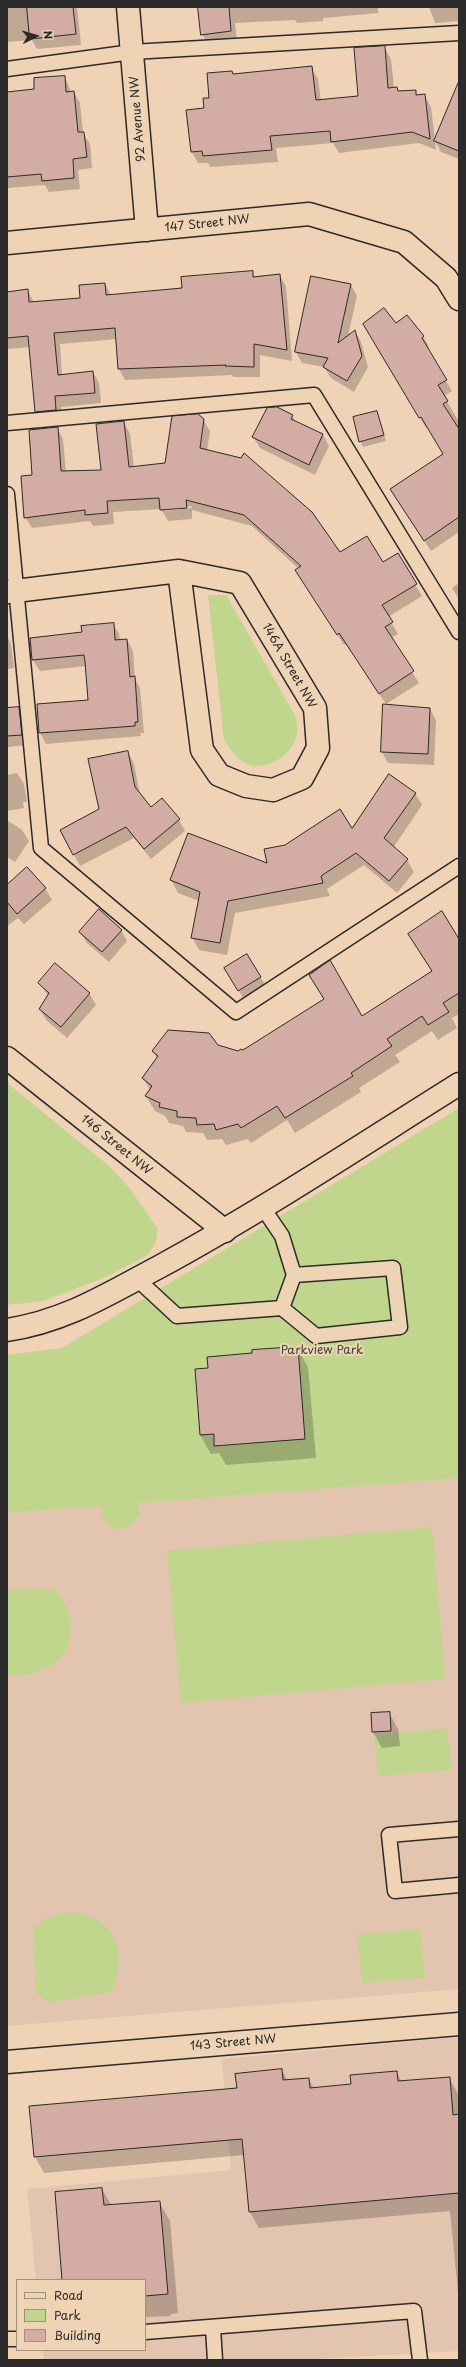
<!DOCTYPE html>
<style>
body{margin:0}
#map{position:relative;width:466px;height:2367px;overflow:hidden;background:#f0d2b7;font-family:"Playpen Sans",sans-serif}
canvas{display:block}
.frame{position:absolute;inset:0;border:8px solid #2b2b2b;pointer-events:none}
.legend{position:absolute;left:16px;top:2279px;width:130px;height:72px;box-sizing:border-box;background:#eed4b5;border:1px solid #a0907e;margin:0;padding:5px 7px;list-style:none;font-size:12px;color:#2b2b2b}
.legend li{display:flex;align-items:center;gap:8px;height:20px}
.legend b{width:20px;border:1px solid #a0907e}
.north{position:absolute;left:16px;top:16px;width:40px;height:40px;-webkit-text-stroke:3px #eed4b5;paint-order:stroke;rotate:85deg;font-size:11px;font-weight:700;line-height:16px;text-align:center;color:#2b2b2b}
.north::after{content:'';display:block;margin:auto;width:14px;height:18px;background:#2b2b2b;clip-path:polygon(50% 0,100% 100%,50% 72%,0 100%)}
</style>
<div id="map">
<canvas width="466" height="2367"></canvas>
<div class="frame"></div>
<ul class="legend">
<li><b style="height:5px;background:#eed4b5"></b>Road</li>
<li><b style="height:11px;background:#c0d68c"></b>Park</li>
<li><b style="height:11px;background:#d3ada3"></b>Building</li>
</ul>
<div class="north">N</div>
</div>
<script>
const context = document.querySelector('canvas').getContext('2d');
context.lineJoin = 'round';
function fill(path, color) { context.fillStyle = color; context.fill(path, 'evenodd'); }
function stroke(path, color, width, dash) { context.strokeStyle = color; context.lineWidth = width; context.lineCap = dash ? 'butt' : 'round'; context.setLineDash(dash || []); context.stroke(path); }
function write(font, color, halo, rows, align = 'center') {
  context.font = font + ' "Playpen Sans",sans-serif'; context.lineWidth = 4; context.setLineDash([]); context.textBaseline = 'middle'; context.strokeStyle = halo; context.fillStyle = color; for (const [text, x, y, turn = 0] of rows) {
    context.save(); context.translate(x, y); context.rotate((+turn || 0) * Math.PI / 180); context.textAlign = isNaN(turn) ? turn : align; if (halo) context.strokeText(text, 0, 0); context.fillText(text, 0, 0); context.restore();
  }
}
const built = new Path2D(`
 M459 1478V1989L7 2026V1513Z
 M459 2037V2351L298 2360H44L43 2350H145V2280H36L27 2189 231 2170 222 2059Z`);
const green = new Path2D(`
 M208 595H226L296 717C296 722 298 728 297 733 294 755 266 773 245 763 236 759 230 748 224 740Z
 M7 1083 108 1165 128 1186 158 1229 155 1245 146 1256 106 1277 43 1301 7 1305Z
 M459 1108V1478L138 1503 140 1513C137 1516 134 1522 130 1525 115 1537 101 1520 101 1506L7 1513V1355L62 1348Z
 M432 1527 445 1679 181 1703 167 1551Z
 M55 1588C90 1632 64 1681 7 1674V1590Z
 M447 1728 451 1769 378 1776 374 1735Z
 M67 1912C74 1913 83 1913 89 1916 123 1930 125 1963 111 1992L48 2002 36 1992 33 1929 47 1918Z
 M420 1929 425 1977 362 1983 357 1934Z`);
const shadow = new Path2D(`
 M7 7H77L81 45 37 49 32 40 7 42Z
 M199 7H378V13L323 18V21L297 23 295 20 235 23 237 42 209 45 202 34Z
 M429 7H459V21L435 23Z
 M384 47 391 59 394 88H397L399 92 415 91 418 95H424L431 107 435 140 450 101 459 104V159L441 152 435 141 436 150 419 143 339 153 333 143 276 148 278 162 210 167 208 163H198L192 152 205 109 210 99 233 74 311 67 318 79 321 101 359 97Z
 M65 77 71 92H74L80 103 83 133 90 144 92 168 78 170 80 189 49 192 45 185 7 188V93L36 90Z
 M252 272 255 277 279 275 286 286 292 361 260 355V377H233L232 375 125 380 119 369 117 339 60 344 62 375 93 372 99 383 101 403 61 407 62 421 42 423 36 412 30 347 7 349V292L28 291 34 303 81 299 105 284 111 295 183 289Z
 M312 277 351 285 357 296 348 336 355 331 361 342 368 367 354 392 331 378 324 367 302 363 296 352Z
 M364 324 396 325 423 336 429 347 427 349 452 391 444 396 459 422V532L431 551 398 501 444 454 428 427 426 428Z
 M377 412 386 441 363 447 360 441Z
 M292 416 296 422 323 435 329 446 315 475 260 448 253 437Z
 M203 420 210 431 207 450 340 554 383 563 397 555 422 596 388 617 398 634 391 638 419 683 386 704 346 644 344 645 303 581 299 569 252 526 192 510V519L168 521 161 509 113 512 114 524 93 526 90 521 32 528 25 517 33 476 57 428 63 439 66 472 102 471 124 422 130 434 134 467 166 464ZM191 506 192 508 165 511V509Z
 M459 583V599L452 588Z
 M113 624 119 634 120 641 127 640 133 651 135 679 140 688 144 733H140L141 736 46 744 40 733 89 701 86 666 40 671 33 660 31 638 83 633Z
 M7 636 11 644 14 668 7 669Z
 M384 705 430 709 436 720 434 765 388 763 382 752Z
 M18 708 25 719 27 745 7 747V709Z
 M128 752 134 764 140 795 151 809 179 820 185 831 151 859 134 838 80 866 61 830 100 810Z
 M17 773 24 784 27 802H23L24 808 7 811V775Z
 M415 793 422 805 393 848 407 860 414 872 397 893 364 865 327 889 330 896 235 913 227 955 199 950 192 937 199 901 178 893 171 880 269 865 352 829Z
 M7 820 22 830 29 841 15 862 7 857Z
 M7 886 45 888 52 900 24 924 18 918 7 926Z
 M121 930 127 941 109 962 87 943 80 932Z
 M409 935 459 940V1014L452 1018 457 1028 438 1040 432 1031 395 1055 400 1062 359 1088 361 1092 295 1133 287 1120 251 1143 248 1139 226 1145 222 1139 207 1140 203 1133 186 1132 183 1126 169 1123 165 1116 155 1111 146 1096 150 1090 143 1078 157 1059 153 1051 217 1045 238 1052H242L362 1017 432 972Z
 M247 955 267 988 245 1001 225 968Z
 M40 983 89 993 96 1005 67 1038 46 1020 40 1009 48 996Z
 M297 1348 308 1367 316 1458 226 1465 219 1453 211 1454 200 1435 209 1369 253 1354Z
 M389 1713 398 1729 400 1746 382 1748 373 1732 372 1714Z
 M282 2070 288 2081 308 2079 314 2088 352 2085 396 2072 402 2082 449 2078 458 2094 459 2100V2302L450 2211 259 2228 250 2212 244 2155 44 2173 35 2157 238 2089Z
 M102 2189 112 2206 159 2202 170 2221 178 2313 171 2314V2316L145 2317V2280H63Z`);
const building = new Path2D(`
 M27 7H73L76 34 30 39Z
 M198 7H229L231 31 201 35Z
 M385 46 388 88 397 87 398 91 416 90V95L425 94 430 139 412 132 331 142 330 131 270 136 272 150 203 156 202 151 191 152 186 110 204 108 203 98H209L207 73 232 71 233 74 312 66 316 100 358 96 354 48Z
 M65 76 66 92 74 91 78 132H84L87 157 73 159 74 178 42 181 41 174 7 177V92L34 89V78Z
 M459 81V151L434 141Z
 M253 271V277L280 274 287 350 254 344V367L225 366 226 365 118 369 115 328 54 333 58 375 93 371 95 393 55 396 56 410 35 412 28 336 7 338V292L28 289 29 302 80 298 79 285 105 283 106 295 182 288 181 277Z
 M311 276 351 284 338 343 355 330 362 356 347 381 323 367 328 358 295 352Z
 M384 308 396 323 407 315 424 336 422 338 447 380 438 385 448 401 443 404 459 429V517L424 541 390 489 443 454 421 417 419 418 363 324Z
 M277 407 293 415 291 419 323 434 309 465 252 437 267 408Z
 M377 411 384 435 359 442 353 417Z
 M198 414 204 419 200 448 241 458 244 453 312 512 340 552 367 536 383 562 398 553 417 584 382 605 393 622 385 627 414 671 379 694 339 633 337 635 295 570 301 566 244 515 186 500 187 508 160 510 159 498 107 501 108 513 85 515V510L24 518 21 476 32 475 29 430 58 427 61 471 101 470 96 424 124 421 129 467 165 463 172 416Z
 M114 623 115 640 127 639 130 677 135 676 138 722H135V726L39 733 37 704 88 700 85 662 84 655 32 660 30 638 82 632 81 626Z
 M383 704 430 708 428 754 381 752Z
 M19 707 22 735 7 736V708Z
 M128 751 135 787 151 807 162 798 180 819 144 849 126 827 73 855 60 830 99 809 88 759Z
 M389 774 416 793 384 838 408 859 389 881 356 853 321 876 323 883 228 901 220 943 191 938 200 892 170 880 188 833 267 863 264 849 285 845 340 809 352 828Z
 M27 867 46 888 17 914 7 902V885Z
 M99 909 122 930 102 952 79 932Z
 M442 911 459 939V993L443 1003 449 1012 428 1025 422 1016 387 1039 392 1046 351 1073 353 1076 285 1118 277 1106 241 1128 238 1124 216 1130 214 1124 197 1125 196 1118 177 1117V1111L159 1107 160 1103 145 1096 152 1086 142 1078 158 1056 152 1051 168 1030 209 1033 218 1045 238 1051 241 1049 243 1050 324 999 309 975 330 960 362 1016 432 971 408 934Z
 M247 954 261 977 238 991 224 968Z
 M55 963 90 993 61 1027 39 1009 49 993 38 983Z
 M298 1347 305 1439 214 1446V1434L200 1435 195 1369 208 1368 207 1357 252 1353V1350Z
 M390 1712 391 1731 372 1732 371 1713Z
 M282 2069 283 2080 309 2078 310 2088 351 2084 350 2075 397 2071 398 2081 450 2077 453 2115 459 2114V2193L249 2212 242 2139 34 2157 29 2106 237 2088 235 2074Z
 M102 2188 104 2205 160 2201 168 2294 145 2296V2280H62L55 2192Z`);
const lane = new Path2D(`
 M7 69 132 52 459 33
 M7 423 314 395 459 632
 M7 494 41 848 236 1012 459 866
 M137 1279 177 1316 282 1308 294 1275 282 1236 263 1208
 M282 1308 316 1336 400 1327 393 1268 294 1275
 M459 1829 389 1835 395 1891 459 1885
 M213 2328 215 2360
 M145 2332 414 2311 420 2360
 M7 2339H17`);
const street = new Path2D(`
 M128 7 147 230
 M7 243 309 214 404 242 446 278 459 299
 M7 592 179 571 240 583 315 708 318 748 302 778 273 790 246 786 219 775 202 750 179 571
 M7 1058 225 1231
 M7 2062 459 2024`);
const secondary = new Path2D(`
 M7 1330C66 1321 108 1294 159 1267 262 1211 360 1146 459 1084`);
const streetNames = [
 ["92 Avenue NW",138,119,-95],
 ["147 Street NW",207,224,-6],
 ["146A Street NW",289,666,60],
 ["146 Street NW",116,1145,39],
 ["143 Street NW",233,2043,-5]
];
const parkNames = [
 ["Parkview Park",322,1351]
];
fill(built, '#e3c4ae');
fill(green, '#c0d68c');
fill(shadow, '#0003');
fill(building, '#d3ada3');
stroke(building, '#2b2b2b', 1);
stroke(lane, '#2b2b2b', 17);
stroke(street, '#2b2b2b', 25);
stroke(secondary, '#2b2b2b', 25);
stroke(lane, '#eed4b5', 14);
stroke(street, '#eed4b5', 22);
stroke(secondary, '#eed4b5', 22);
write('12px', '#2b2b2b', '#eed4b5', streetNames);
write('12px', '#41453a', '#eed4b5', parkNames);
</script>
